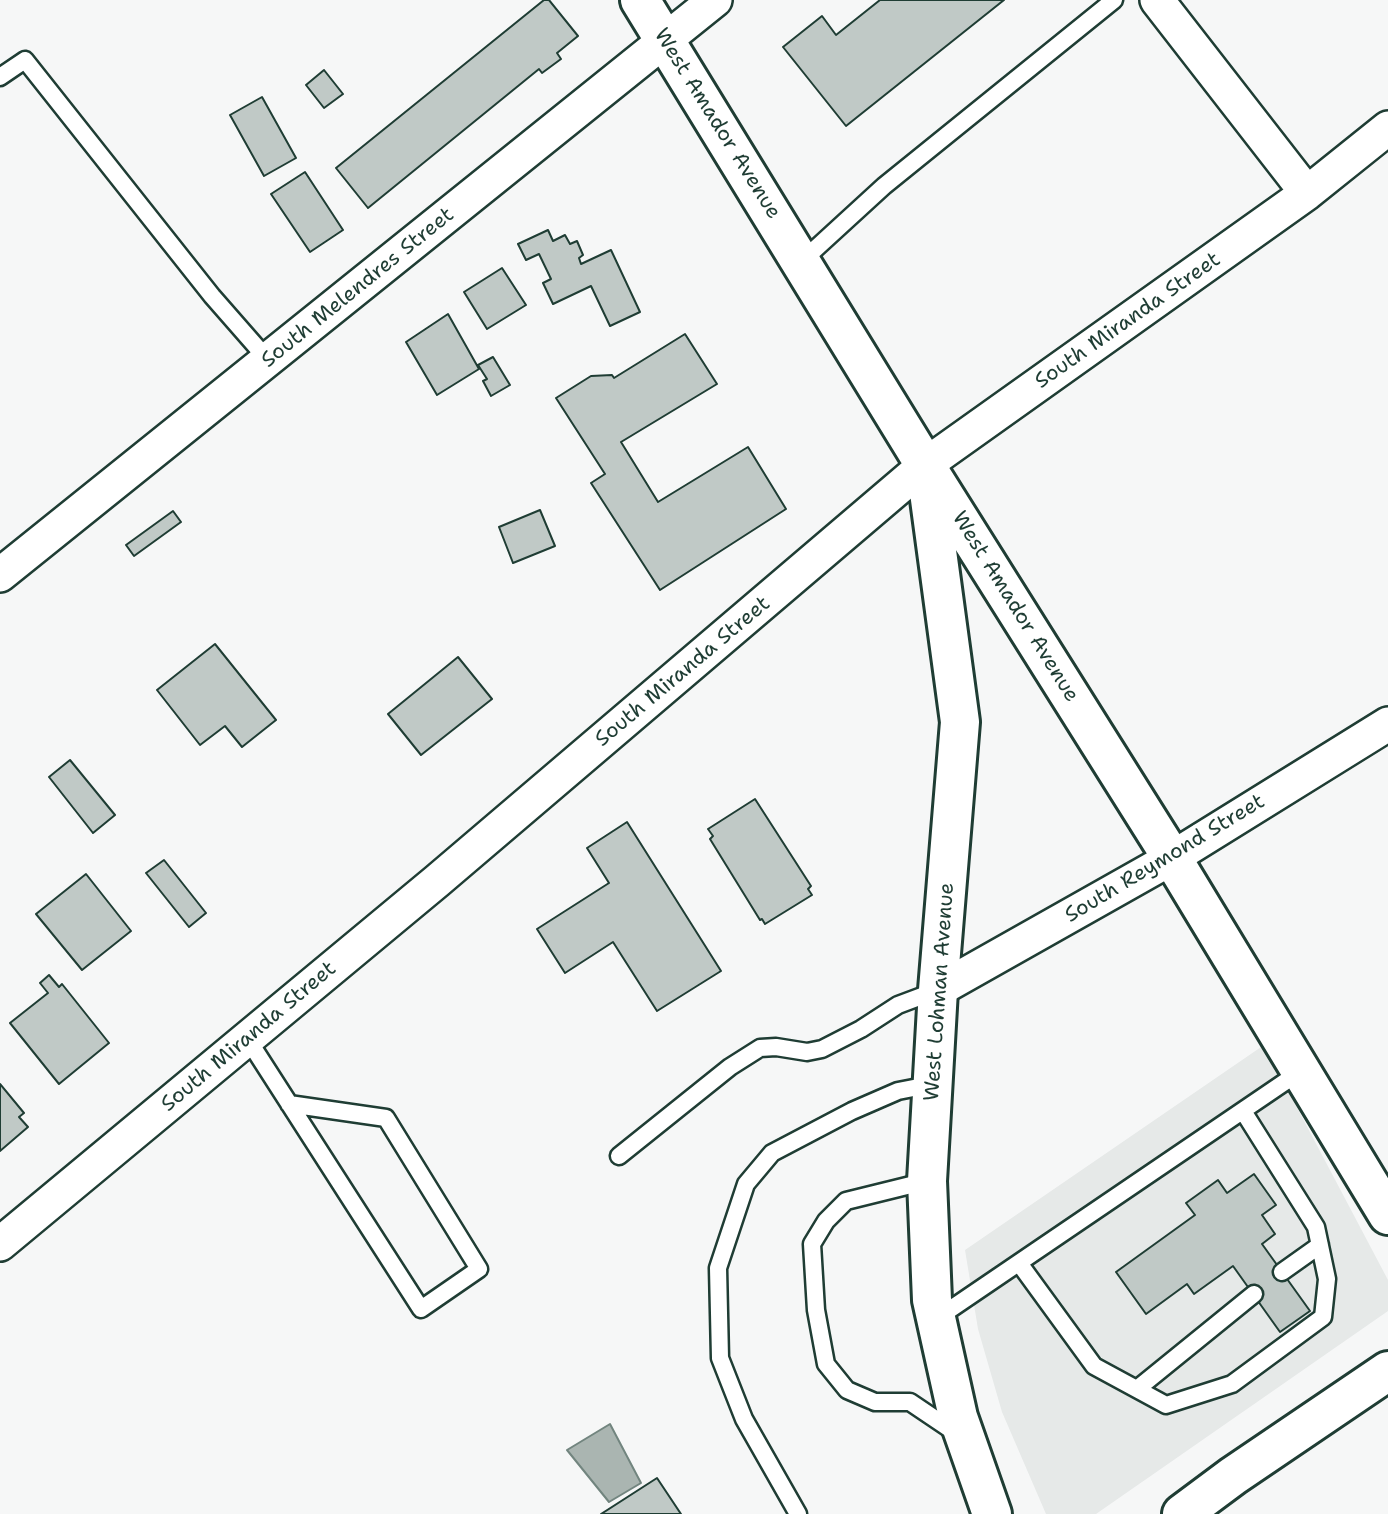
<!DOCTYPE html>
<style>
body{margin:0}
canvas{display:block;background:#f6f7f7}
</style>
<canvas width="1388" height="1514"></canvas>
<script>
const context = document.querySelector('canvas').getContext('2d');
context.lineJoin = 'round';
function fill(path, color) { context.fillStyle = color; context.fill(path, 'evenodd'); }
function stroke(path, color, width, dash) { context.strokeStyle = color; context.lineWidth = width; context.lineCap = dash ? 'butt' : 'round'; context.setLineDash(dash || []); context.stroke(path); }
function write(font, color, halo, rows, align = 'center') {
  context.font = font + ' "Shantell Sans",sans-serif'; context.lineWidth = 7; context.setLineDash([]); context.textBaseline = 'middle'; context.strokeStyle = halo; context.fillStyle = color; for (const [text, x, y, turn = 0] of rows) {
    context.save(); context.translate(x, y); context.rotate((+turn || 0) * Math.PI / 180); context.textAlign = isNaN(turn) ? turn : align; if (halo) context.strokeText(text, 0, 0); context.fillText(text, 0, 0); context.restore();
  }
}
const built = new Path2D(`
 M1264 1045 1388 1280V1311L1096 1514H1046L1002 1412 978 1329 965 1250Z`);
const water = new Path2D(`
 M610 1424 641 1483 609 1502 567 1450Z`);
const building = new Path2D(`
 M544 0H549L578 36 557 53 561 59 542 73 539 69 368 208 336 168Z
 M880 0H1004L846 126 783 47 822 16 836 35Z
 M324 70 343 94 324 108 306 85Z
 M262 97 296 158 264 176 230 115Z
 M305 172 343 230 310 252 271 194Z
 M548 230 553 241 565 235 570 244 577 241 583 255 579 258 581 264 611 250 640 312 610 326 591 286 553 304 543 283 551 279 539 254 526 260 518 244Z
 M502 268 526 305 487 329 464 292Z
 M448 314 479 369 437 395 406 342Z
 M685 334 717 384 621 442 658 502 748 447 786 509 660 590 591 483 605 474 556 398 591 376 612 375 614 378Z
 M493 357 510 385 491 396 483 381 487 379 478 365Z
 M540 510 555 546 513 563 499 527Z
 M173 511 181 522 134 556 126 545Z
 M215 644 276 720 242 747 225 726 200 745 157 690Z
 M458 657 492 699 421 755 388 714Z
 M70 760 115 815 93 833 49 777Z
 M755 799 811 886 808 889 812 895 765 924 762 919 760 920 710 839 713 836 708 829Z
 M627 822 721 971 657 1011 613 942 565 973 537 929 609 883 587 848Z
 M164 860 206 913 189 927 146 873Z
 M86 874 131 931 82 970 36 914Z
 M49 975 59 987 62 984 109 1043 59 1084 10 1023 48 993 40 983Z
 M0 1084 24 1113 19 1117 28 1127 0 1151Z
 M1254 1174 1276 1205 1262 1215 1275 1234 1262 1244 1310 1311 1280 1332 1233 1266 1194 1294 1187 1284 1146 1314 1116 1272 1195 1215 1186 1203 1218 1180 1227 1193Z
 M657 1478 681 1514H601Z`);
const service = new Path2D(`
 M0 77 25 60 212 296 268 360
 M801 262 884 186 1114 0
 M247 1038 421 1309 479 1269 386 1118 289 1104
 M619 1156 730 1067 760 1048 776 1047 807 1052 822 1049 861 1029 898 1005 938 990
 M927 1181 846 1201 826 1221 812 1244 816 1310 826 1364 847 1390 875 1402H910L956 1433
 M1019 1263 1094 1366 1166 1405 1232 1384 1323 1317 1327 1279 1316 1227 1243 1111
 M1282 1272 1320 1245
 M936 1319 1301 1071
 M1137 1389 1254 1294
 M798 1514 744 1419 720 1358 718 1268 746 1184 772 1153 852 1111 898 1091 934 1084`);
const minor = new Path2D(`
 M1157 0 1307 193
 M0 575 715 0
 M938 990 1172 858 1388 724
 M0 1244 437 881 925 465 1307 193 1388 128`);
const secondary = new Path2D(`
 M640 0 925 465 1172 858 1388 1215
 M927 477 960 722 938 990 927 1181 932 1300 958 1417 992 1514
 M1182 1514 1233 1476 1388 1371`);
const streetNames = [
 ["West Amador Avenue",717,124,58],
 ["South Melendres Street",358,288,-39],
 ["South Miranda Street",1128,321,-35],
 ["West Amador Avenue",1015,607,58],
 ["South Miranda Street",683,672,-40],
 ["South Reymond Street",1165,859,-31],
 ["West Lohman Avenue",940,992,-86],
 ["South Miranda Street",249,1037,-40]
];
fill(built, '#e6e9e8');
fill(water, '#aab5b1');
stroke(water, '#72857f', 2);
fill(building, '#c0c9c6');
stroke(building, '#1f3d34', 2);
stroke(service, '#1f3d34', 21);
stroke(minor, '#1f3d34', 38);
stroke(secondary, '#1f3d34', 44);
stroke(service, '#fff', 16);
stroke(minor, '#fff', 33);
stroke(secondary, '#fff', 38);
write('21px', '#1f3d34', '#fff', streetNames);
</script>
